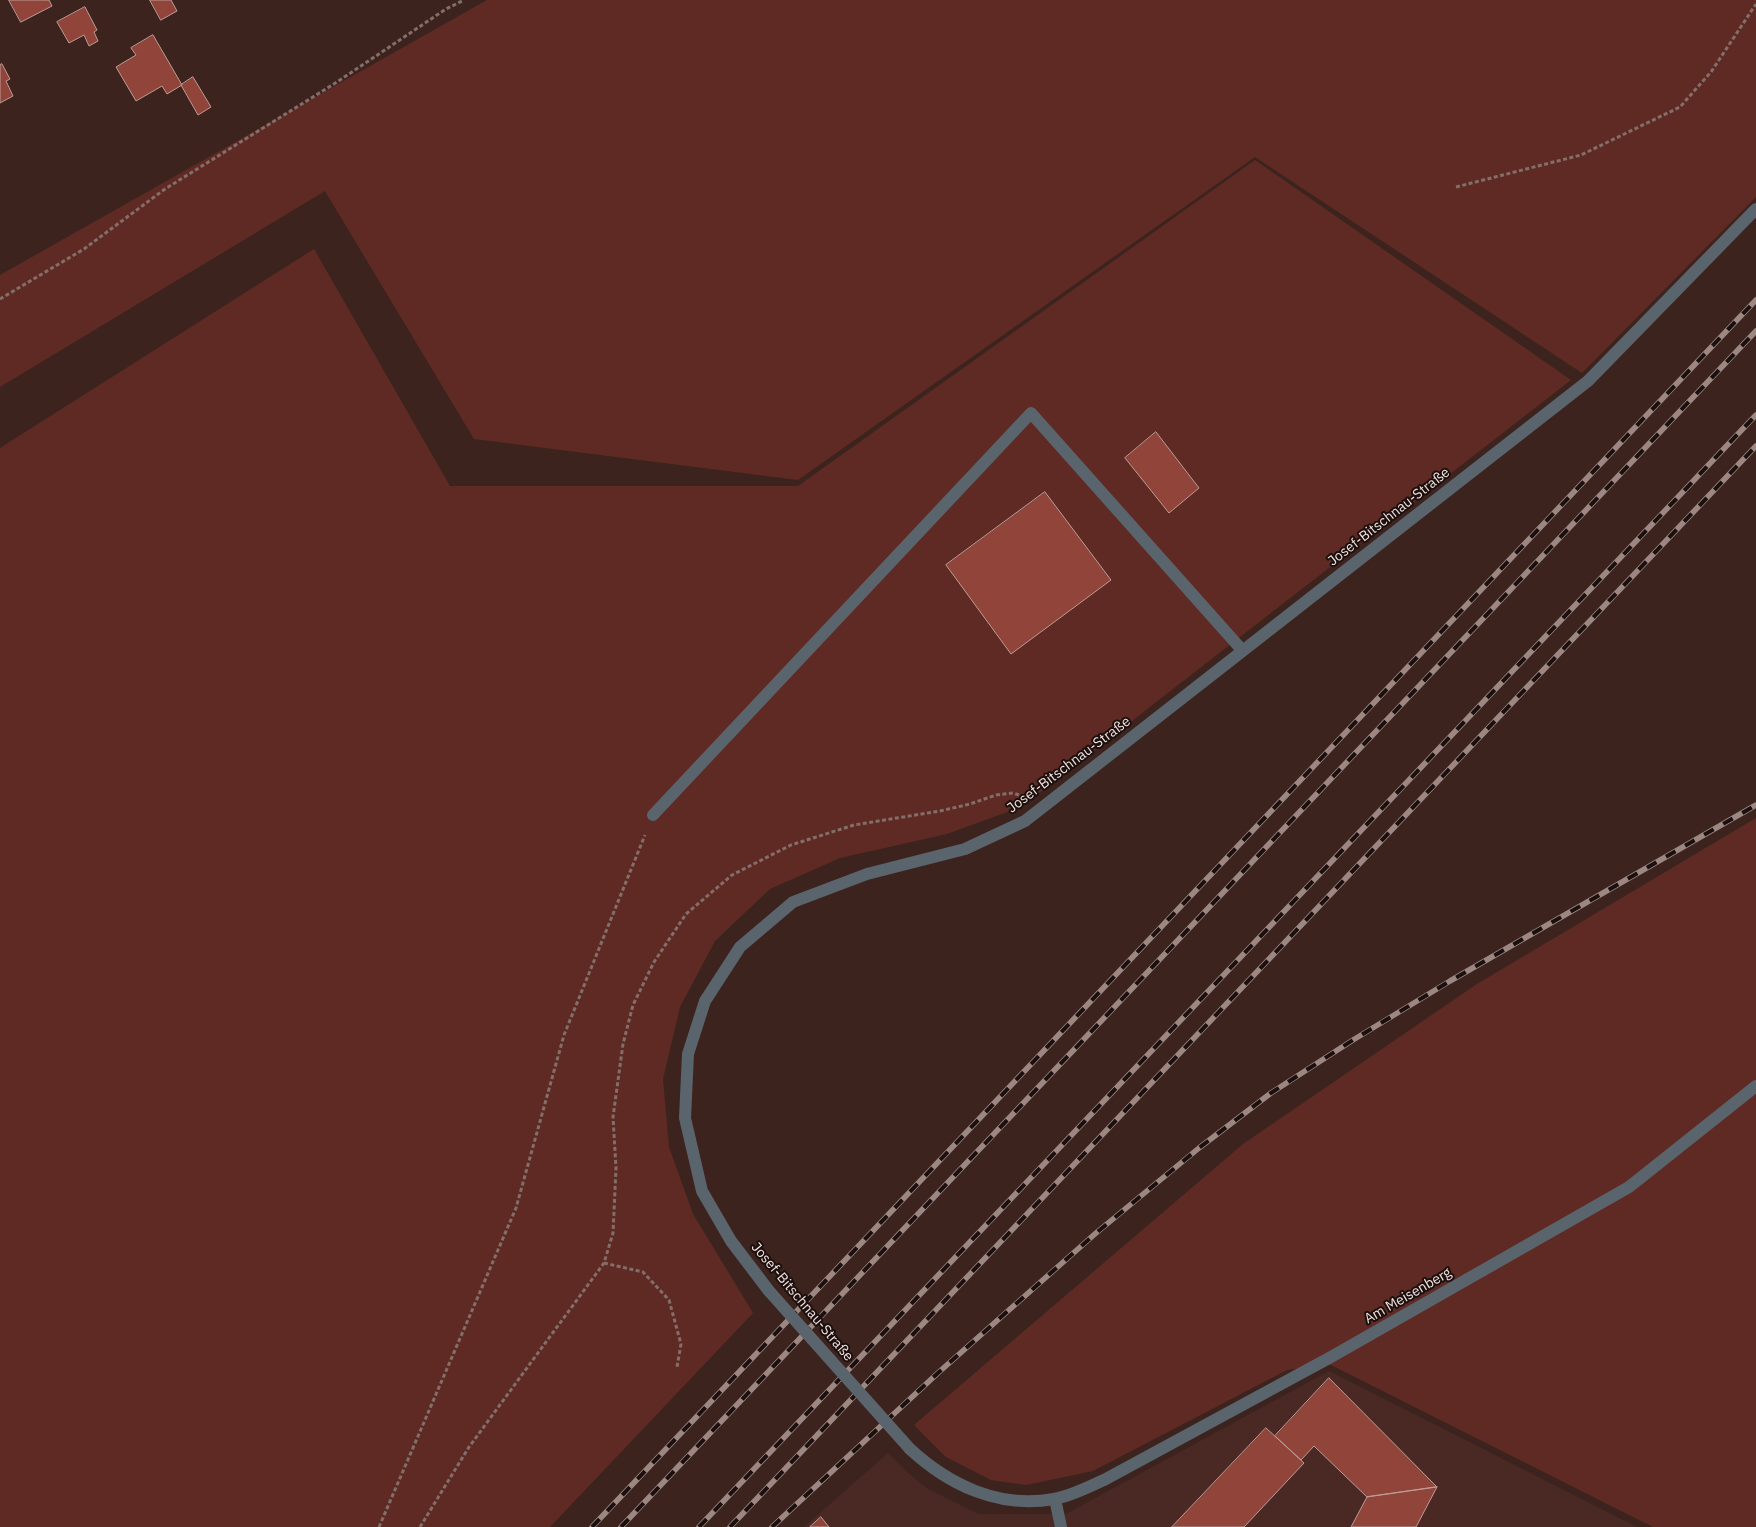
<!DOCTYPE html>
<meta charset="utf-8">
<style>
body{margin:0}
canvas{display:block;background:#3c231e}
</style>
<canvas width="1756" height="1527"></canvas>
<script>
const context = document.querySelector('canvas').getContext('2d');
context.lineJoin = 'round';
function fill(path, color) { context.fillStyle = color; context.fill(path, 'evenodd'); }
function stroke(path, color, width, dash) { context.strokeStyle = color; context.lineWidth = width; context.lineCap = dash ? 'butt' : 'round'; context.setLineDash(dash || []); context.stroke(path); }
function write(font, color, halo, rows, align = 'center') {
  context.font = font + ' "IBM Plex Sans",sans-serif'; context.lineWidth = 4; context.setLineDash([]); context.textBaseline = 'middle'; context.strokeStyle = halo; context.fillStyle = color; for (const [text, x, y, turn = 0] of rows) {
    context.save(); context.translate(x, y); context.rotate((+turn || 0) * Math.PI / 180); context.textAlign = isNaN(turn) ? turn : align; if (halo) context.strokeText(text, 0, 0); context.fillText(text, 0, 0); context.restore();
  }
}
const built = new Path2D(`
 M1329 1371 1637 1527H804L888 1453 907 1472 928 1489 979 1514H1066Z`);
const green = new Path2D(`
 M487 0H1756V197L1582 373 1255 157 798 480 474 439 325 191 0 387V275Z
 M1255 160 1571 380 1021 807 947 834 840 858 770 889 715 941 680 1007 663 1079 669 1147 693 1214 753 1313 550 1527H0V448L314 249 450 486H798Z
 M1756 818V1527H1653L1331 1365 1287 1370 1093 1471 1026 1485 991 1480 946 1457 914 1425 1243 1144 1477 984Z`);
const building = new Path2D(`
 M9 0H49L52 6 21 22Z
 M150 0H171L177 11 161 20Z
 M85 7 97 30 94 32 98 41 89 46 84 35 69 43 57 22Z
 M153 35 182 85 167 94 162 86 136 101 116 67 136 55 131 48Z
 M2 64 10 79 6 81 13 96 0 103V65Z
 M193 77 211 107 198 115 181 85Z
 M1156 432 1199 488 1169 513 1125 458Z
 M1045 492 1111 580 1011 654 946 565Z
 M1329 1378 1437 1487 1367 1497 1314 1446 1301 1460 1275 1436Z
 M1266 1428 1304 1463 1244 1527H1172Z
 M1437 1487 1416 1527H1351L1367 1497Z
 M821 1517 829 1527H810Z`);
const path = new Path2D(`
 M1456 187 1581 155 1680 107 1711 72 1756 4
 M0 299 84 249 165 189 337 82 446 9 464 0
 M604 1263 643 1272 669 1300 681 1344 677 1367
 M379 1527 516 1208 564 1035 645 835
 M420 1527 469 1447 604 1263 613 1233 616 1168 613 1117 623 1044 633 1005 654 962 686 914 732 875 791 845 854 825 940 811 970 804 996 795 1013 793 1022 796`);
const minor = new Path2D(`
 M653 815 1031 413 1242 650
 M769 1291 731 1241 702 1191 685 1118 688 1054 705 1001 740 947 793 902 867 874 965 849 1025 821 1588 381 1756 209
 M910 1449C949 1485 999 1509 1054 1499 1071 1496 1088 1487 1104 1480L1331 1357 1629 1187 1756 1086
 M1055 1499 1061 1527`);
const rail = new Path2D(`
 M592 1527 1756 300
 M621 1527 1756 331
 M699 1527 1756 415
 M730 1527 1756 446
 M772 1527 939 1372 1096 1233 1199 1148 1271 1093 1353 1040 1450 981 1756 805`);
const minorBridge = new Path2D(`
 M769 1291 910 1449`);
const streetNames = [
 ["Josef-Bitschnau-Straße",1389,517,-38],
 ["Josef-Bitschnau-Straße",1069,765,-37],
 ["Am Meisenberg",1408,1296,-30],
 ["Josef-Bitschnau-Straße",802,1302,50]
];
fill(built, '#4a2823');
fill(green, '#5f2a23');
fill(building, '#90443a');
stroke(building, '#bd9c96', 1);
stroke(path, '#846e69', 3, [4, 2.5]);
stroke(minor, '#5a646d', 12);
stroke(rail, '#9c8783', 5.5);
stroke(rail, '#1b100e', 4, [11]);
stroke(minorBridge, '#5a646d', 12);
write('14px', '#f4e2df', '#1b100e', streetNames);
</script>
